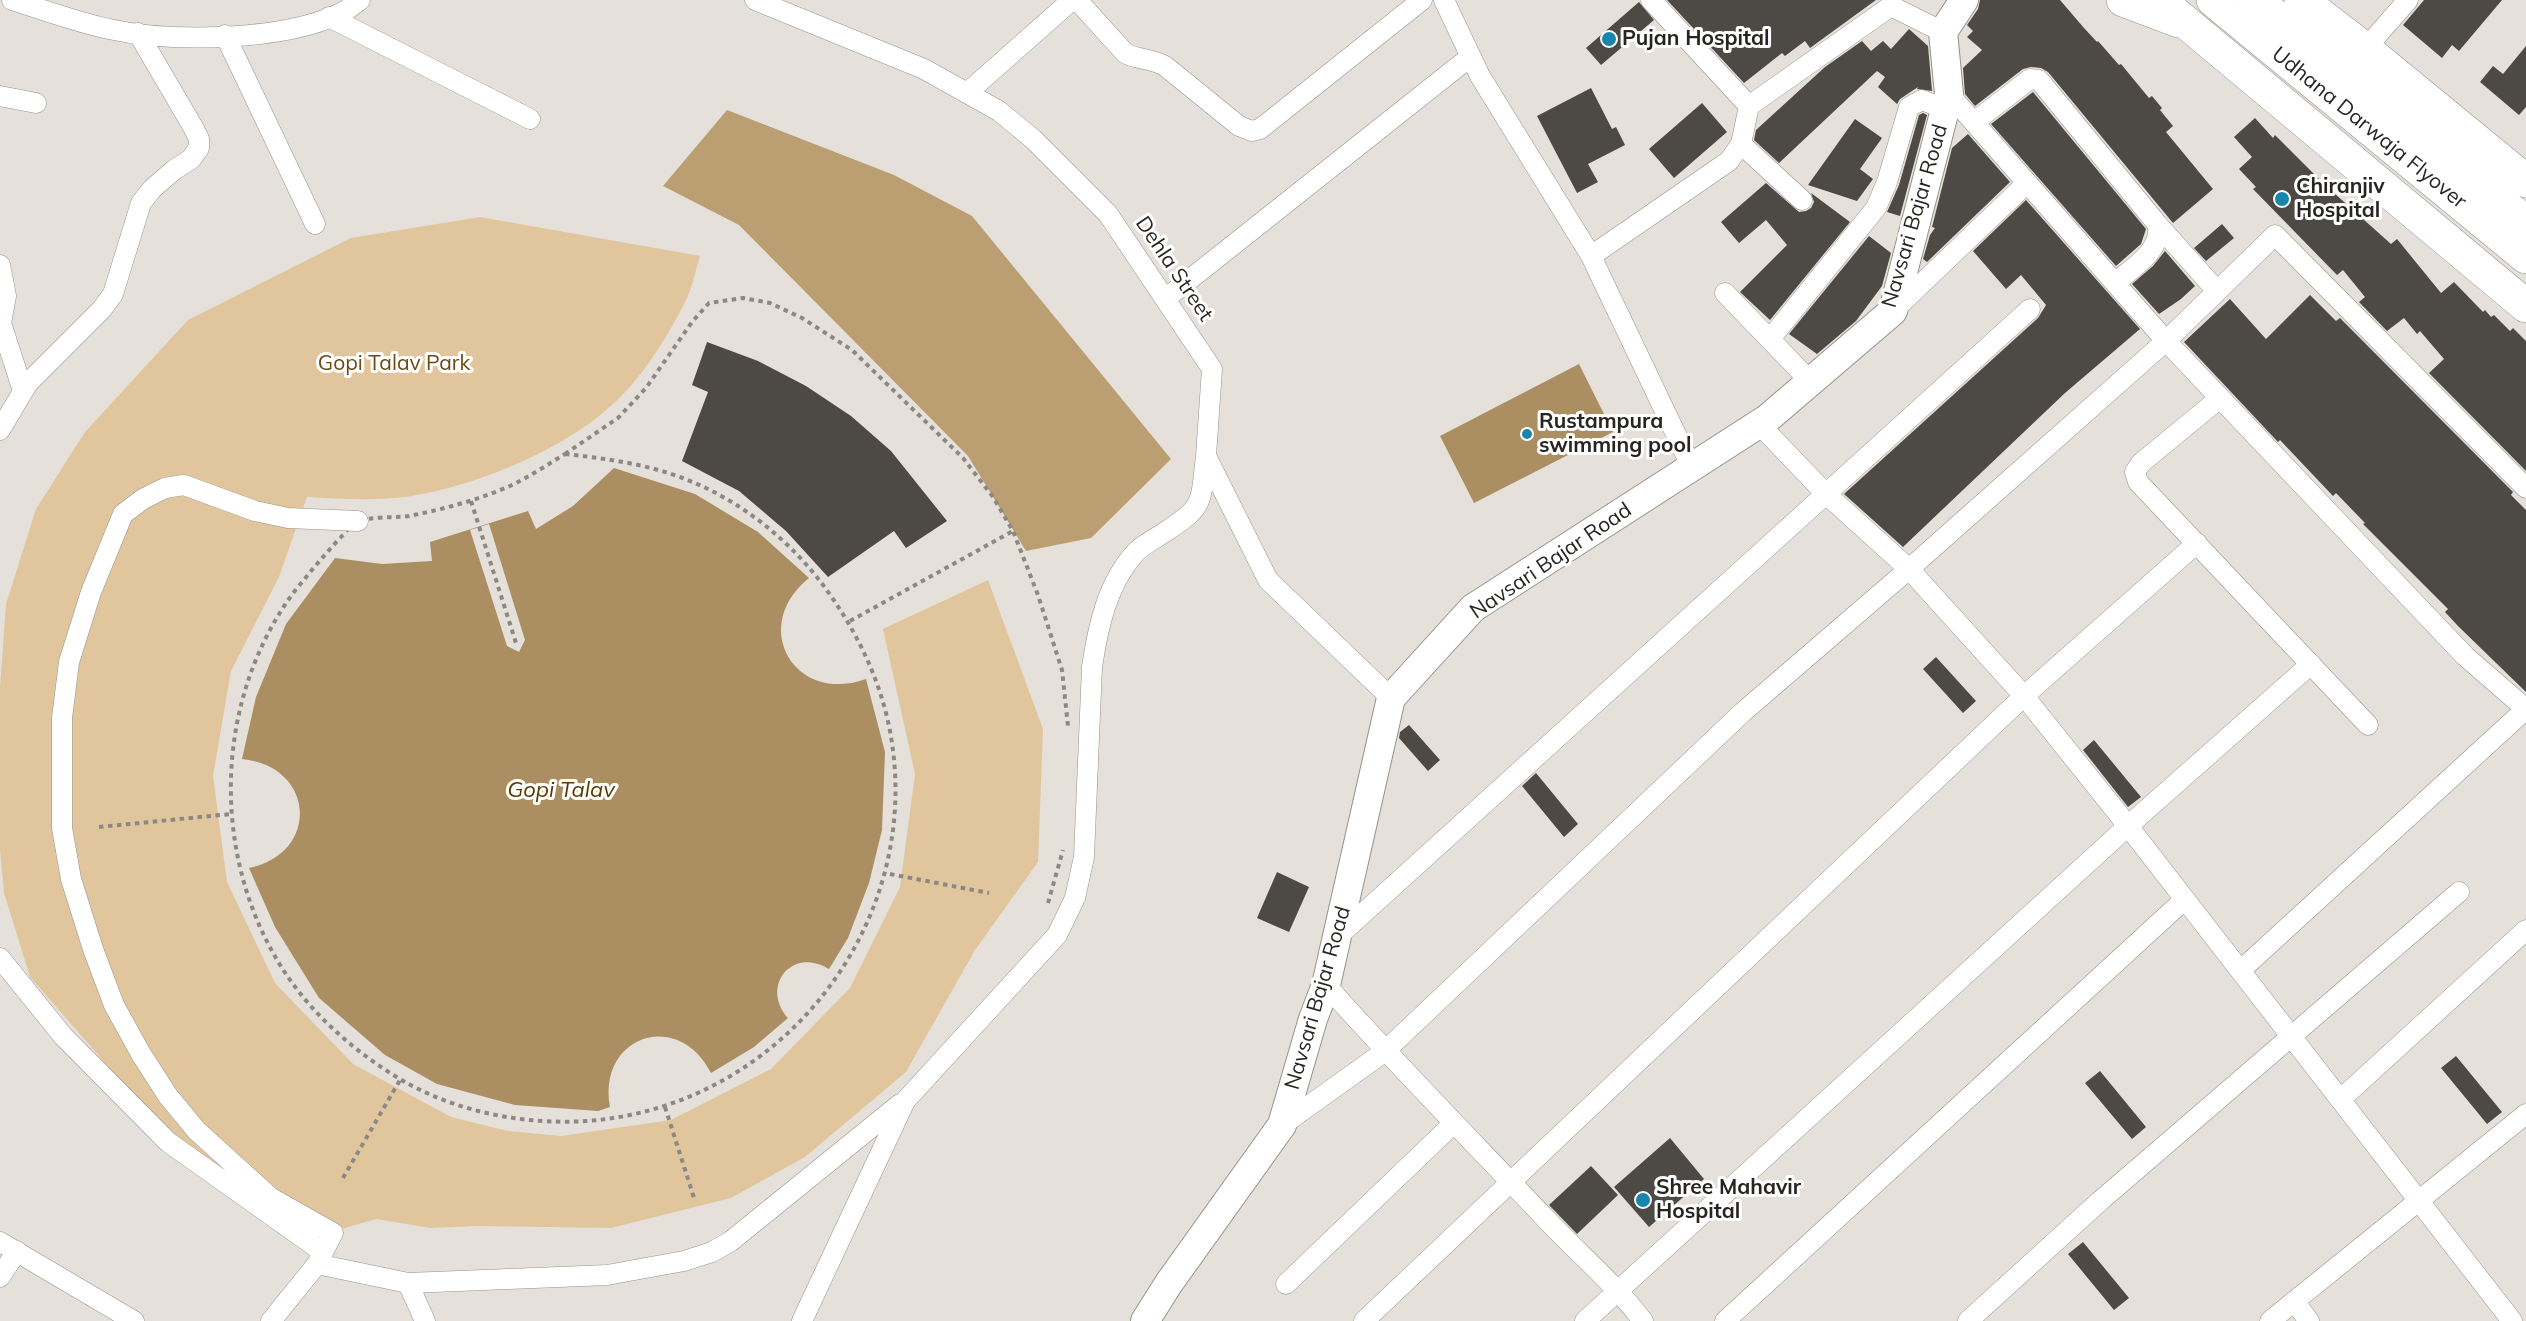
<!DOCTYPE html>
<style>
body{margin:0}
canvas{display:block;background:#e5e0d9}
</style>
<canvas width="2526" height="1321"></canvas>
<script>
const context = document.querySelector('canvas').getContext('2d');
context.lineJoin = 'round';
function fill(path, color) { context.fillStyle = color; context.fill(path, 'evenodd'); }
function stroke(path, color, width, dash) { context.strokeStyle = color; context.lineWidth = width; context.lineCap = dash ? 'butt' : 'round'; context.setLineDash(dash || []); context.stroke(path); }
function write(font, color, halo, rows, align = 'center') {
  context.font = font + ' Mulish,sans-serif'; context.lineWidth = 6; context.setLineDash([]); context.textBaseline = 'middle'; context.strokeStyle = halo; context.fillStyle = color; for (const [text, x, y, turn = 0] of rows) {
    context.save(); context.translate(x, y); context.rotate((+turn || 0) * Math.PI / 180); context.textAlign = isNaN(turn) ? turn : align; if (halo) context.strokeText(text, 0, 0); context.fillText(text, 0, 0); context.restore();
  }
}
const green = new Path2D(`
 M480 217 700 256C695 272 692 290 684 304 670 332 648 368 626 391 577 445 483 484 412 496 377 501 342 499 307 497L279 577 231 671 213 776 227 882 275 983 353 1064 451 1117 508 1131 561 1136 671 1120 771 1069 850 988 900 887 915 774 883 629 988 580 1043 729 1038 862 975 950 906 1072 805 1157 731 1198 611 1228 479 1226 430 1228 376 1219 307 1239 161 1127 30 977 4 893 0 849V688L6 604 36 509 85 432 188 320 351 238Z`);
const forest = new Path2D(`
 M727 110 894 175 972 216 1171 459 1091 538 1026 551 968 456 739 225 663 186Z`);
const water = new Path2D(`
 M1579 364 1613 432 1474 503 1440 436Z
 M614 468 695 494 758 532 809 578C749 626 794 705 866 679L885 752 882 830 869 883 848 938 829 969C792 946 760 986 788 1018L754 1047 711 1073C678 1008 597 1036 610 1107L598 1111 515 1105 437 1084 385 1055 319 998 275 927 249 868C321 853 315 766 242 759L256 697 286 624 335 558 382 564 432 561 430 542 528 511 536 529 573 506Z`);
const pier = new Path2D(`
 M489 524 525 640 519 652 507 646 470 530Z`);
const building = new Path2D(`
 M1667 0H1876L1810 48 1805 41 1785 56 1782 53 1744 83Z
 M1980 0H2060L2084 28 2097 42 2098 41 2119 65 2121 64 2149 98 2152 96 2162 108 2160 110 2173 126 2166 132 2213 189 2173 223 2048 72 2041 68 2031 67 2023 69 1975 106 1965 94 1963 68 1982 50 1967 37 1973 31 1967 25 1978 9Z
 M2424 0H2502L2459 51 2452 45 2442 58 2403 25Z
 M1639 2 1654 20 1601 65 1586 48Z
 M1909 29 1928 46 1932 91 1917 89 1918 87 1900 99 1897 104 1878 87 1885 77 1877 71 1779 163 1754 140 1756 130 1825 67 1862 41 1871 51 1883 41 1891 49Z
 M2526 46V107L2519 115 2480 82 2493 66 2503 74Z
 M1591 88 1612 129 1616 127 1625 145 1588 164 1598 182 1577 193 1537 116Z
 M2033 92 2146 229 2141 244 2116 266 1991 124Z
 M1702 103 1727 132 1674 178 1649 149Z
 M1923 113 1927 115 1900 216 1887 212 1899 185 1919 115Z
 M2255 118 2273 138 2275 135 2324 184 2391 244 2397 239 2441 293 2454 282 2483 312 2485 310 2491 317 2494 315 2510 331 2513 328 2526 341V471L2429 373 2444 359 2420 331 2417 334 2404 318 2387 331 2359 302 2365 297 2343 270 2337 275 2253 189 2256 187 2239 169 2252 157 2234 137Z
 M1855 119 1882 138 1860 169 1873 179 1857 201 1808 185Z
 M1968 134 2010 182 1927 262 1923 259 1930 235 1935 228 1932 227 1952 148Z
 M1766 183 1799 212 1806 211 1811 208 1814 202 1811 193 1850 222 1770 320 1740 292 1787 245 1766 220 1739 243 1721 222Z
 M2026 200 2140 329 2065 393 1903 547 1844 494 2038 318 2046 305 2021 275 2006 289 1973 251Z
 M2222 224 2234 238 2206 261 2194 248Z
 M1869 236 1891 253 1882 286 1856 321 1817 354 1789 334Z
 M2165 251 2195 286 2181 299 2159 314 2132 284 2153 266Z
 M2310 295 2336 321 2340 318 2513 492 2511 495 2526 510V692L2458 626 2445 612 2448 609 2363 524 2365 523 2336 493 2333 496 2280 440 2278 442 2184 342 2230 299 2266 339Z
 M707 342 758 361 806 386 851 416 891 451 947 521 906 548 894 531 828 577 786 531 739 491 682 461 708 392 692 385Z
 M1936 657 1976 701 1963 713 1923 669Z
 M1409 725 1440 760 1428 771 1399 738 1400 732Z
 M2094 740 2141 797 2128 807 2083 750Z
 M1536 773 1578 824 1564 837 1522 786Z
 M1277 872 1309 887 1289 932 1257 918Z
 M2456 1056 2502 1112 2487 1124 2441 1068Z
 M2100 1071 2146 1127 2132 1139 2085 1083Z
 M1670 1138 1704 1179 1649 1227 1614 1187Z
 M1591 1166 1618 1195 1577 1234 1549 1205Z
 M2083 1242 2129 1298 2114 1310 2068 1254Z`);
const path = new Path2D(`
 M565 454C610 459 655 465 697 484 748 506 794 545 826 589 857 632 880 679 890 731 926 924 780 1108 586 1121 521 1125 451 1111 395 1076 350 1048 310 1012 282 968 210 854 214 700 294 592 310 572 325 554 342 536 347 531 351 525 357 522 368 516 396 518 409 516 444 509 478 500 510 486 529 477 547 465 565 454Z
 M565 454 618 418 646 388 692 322 709 303 743 298 770 303 802 318 852 350 963 458 993 497 1013 531 1038 595 1062 670 1068 726
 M471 501 516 643
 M850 621 1013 531
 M99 827 231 814
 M890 874 989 893
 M1048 903 1063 850
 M665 1107 695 1201
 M343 1178 400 1080`);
const minor = new Path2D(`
 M12 0C44 10 76 22 109 29 172 43 283 41 341 13 348 10 354 4 360 0
 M755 0 924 69 999 111 1033 139 1108 214 1212 369 1206 456 1268 580 1391 698
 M1077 0 1125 53C1137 60 1152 58 1165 66L1239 126 1252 131 1260 129 1422 0
 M1444 0 1480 76 1591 256 1692 468
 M1651 0 1749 106 1891 6 1943 32
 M329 17 530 119
 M225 35 315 224
 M2365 49 2408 0
 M968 92 1072 0
 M1949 94 2166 341 2465 656 2526 709
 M0 96 36 103
 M1974 122 2030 79 2039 80 2158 225 2217 291
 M1741 144 1802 200
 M1591 256 1729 161 1741 144 1749 106
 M0 265 6 296 1 323 23 391
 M2115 283C2132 268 2162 251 2158 225
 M1725 293 1810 381
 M1165 299 1470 57
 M1893 311 2027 183
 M1770 339 1876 208 1887 182 1909 107 1922 100 1945 109
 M2220 398 2141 463 2135 472 2138 482 2368 725
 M1759 424 1826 494 1909 569 2024 696 2128 826 2512 1321
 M0 430 28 383 102 309 113 294 141 203 152 189 174 170 191 159 199 148V139L193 127 138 33
 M1337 937 2030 309
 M0 958 63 1036 168 1142 323 1252
 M2241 970 2526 709
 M1326 985C1397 1065 1472 1141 1545 1218 1578 1253 1614 1283 1643 1321
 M2341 1099 2526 930
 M1282 1125 1384 1052 1743 712 1909 569 2166 341 2275 235 2526 488
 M0 1242 134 1321
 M317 1264 408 1283 584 1276 607 1275 684 1261 712 1252 731 1241 900 1104
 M0 1277 17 1251
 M408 1283 425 1321
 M1286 1284 1454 1123
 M2294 1301 2309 1321
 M271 1321 317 1264 333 1233 271 1198 197 1131 168 1096 141 1054 114 1005 93 949 71 879 62 828V718L69 662 91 592 123 514 143 499 165 488 184 485 255 511 288 518 358 521
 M802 1321 905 1101 1057 935 1075 898 1084 857 1092 667C1098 627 1107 584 1135 553 1142 545 1153 540 1162 534 1205 506 1200 506 1206 456
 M1364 1321 2024 696 2197 543
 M1585 1321 2128 826 2311 664
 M1725 1321 2184 900
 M1968 1321 2100 1201 2459 892
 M2270 1321 2526 1114`);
const secondary = new Path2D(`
 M1145 1321 1169 1283 1282 1125 1313 1019 1326 985 1391 698 1473 608 1768 418 1893 311 1949 94 1943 32 1964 0`);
const trunk = new Path2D(`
 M2123 0 2179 21
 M2159 0 2526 306
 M2213 0 2526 257
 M2256 0 2526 223
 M2301 0 2365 49 2526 181`);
const markers = [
 [1609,39,8,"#1785ac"],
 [2282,199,8,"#1785ac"],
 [1527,434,6,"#1785ac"],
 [1643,1200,8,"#1785ac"]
];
const poiNames = [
 ["Pujan Hospital",1622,39],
 ["Chiranjiv",2296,187],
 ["Hospital",2296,211],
 ["Rustampura",1539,422],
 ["swimming pool",1539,446],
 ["Shree Mahavir",1656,1188],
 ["Hospital",1656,1212]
];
const streetNames = [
 ["Udhana Darwaja Flyover",2369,128,39],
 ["Navsari Bajar Road",1915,216,-74],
 ["Dehla Street",1174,269,56],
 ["Navsari Bajar Road",1551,561,-34],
 ["Navsari Bajar Road",1318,998,-74]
];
const parkNames = [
 ["Gopi Talav Park",394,364]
];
const waterNames = [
 ["Gopi Talav",561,790]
];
fill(green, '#e1c69d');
fill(forest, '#bb9e71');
fill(water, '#ab8e61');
fill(pier, '#e5e0d9');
fill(building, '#4d4944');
stroke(minor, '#96928c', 21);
stroke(secondary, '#96928c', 30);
stroke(trunk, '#96928c', 34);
stroke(path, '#8c8984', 4, [4.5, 4.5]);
stroke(minor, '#fff', 20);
stroke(secondary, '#fff', 28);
stroke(trunk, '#fff', 33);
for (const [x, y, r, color] of markers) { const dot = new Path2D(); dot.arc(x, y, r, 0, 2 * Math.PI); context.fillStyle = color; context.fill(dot); stroke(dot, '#fff', 2); }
write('bold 21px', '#262522', '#fff', poiNames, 'left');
write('21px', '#262522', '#fff', streetNames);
write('21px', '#694b14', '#fff', parkNames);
write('italic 22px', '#5a3d00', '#fff', waterNames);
</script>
